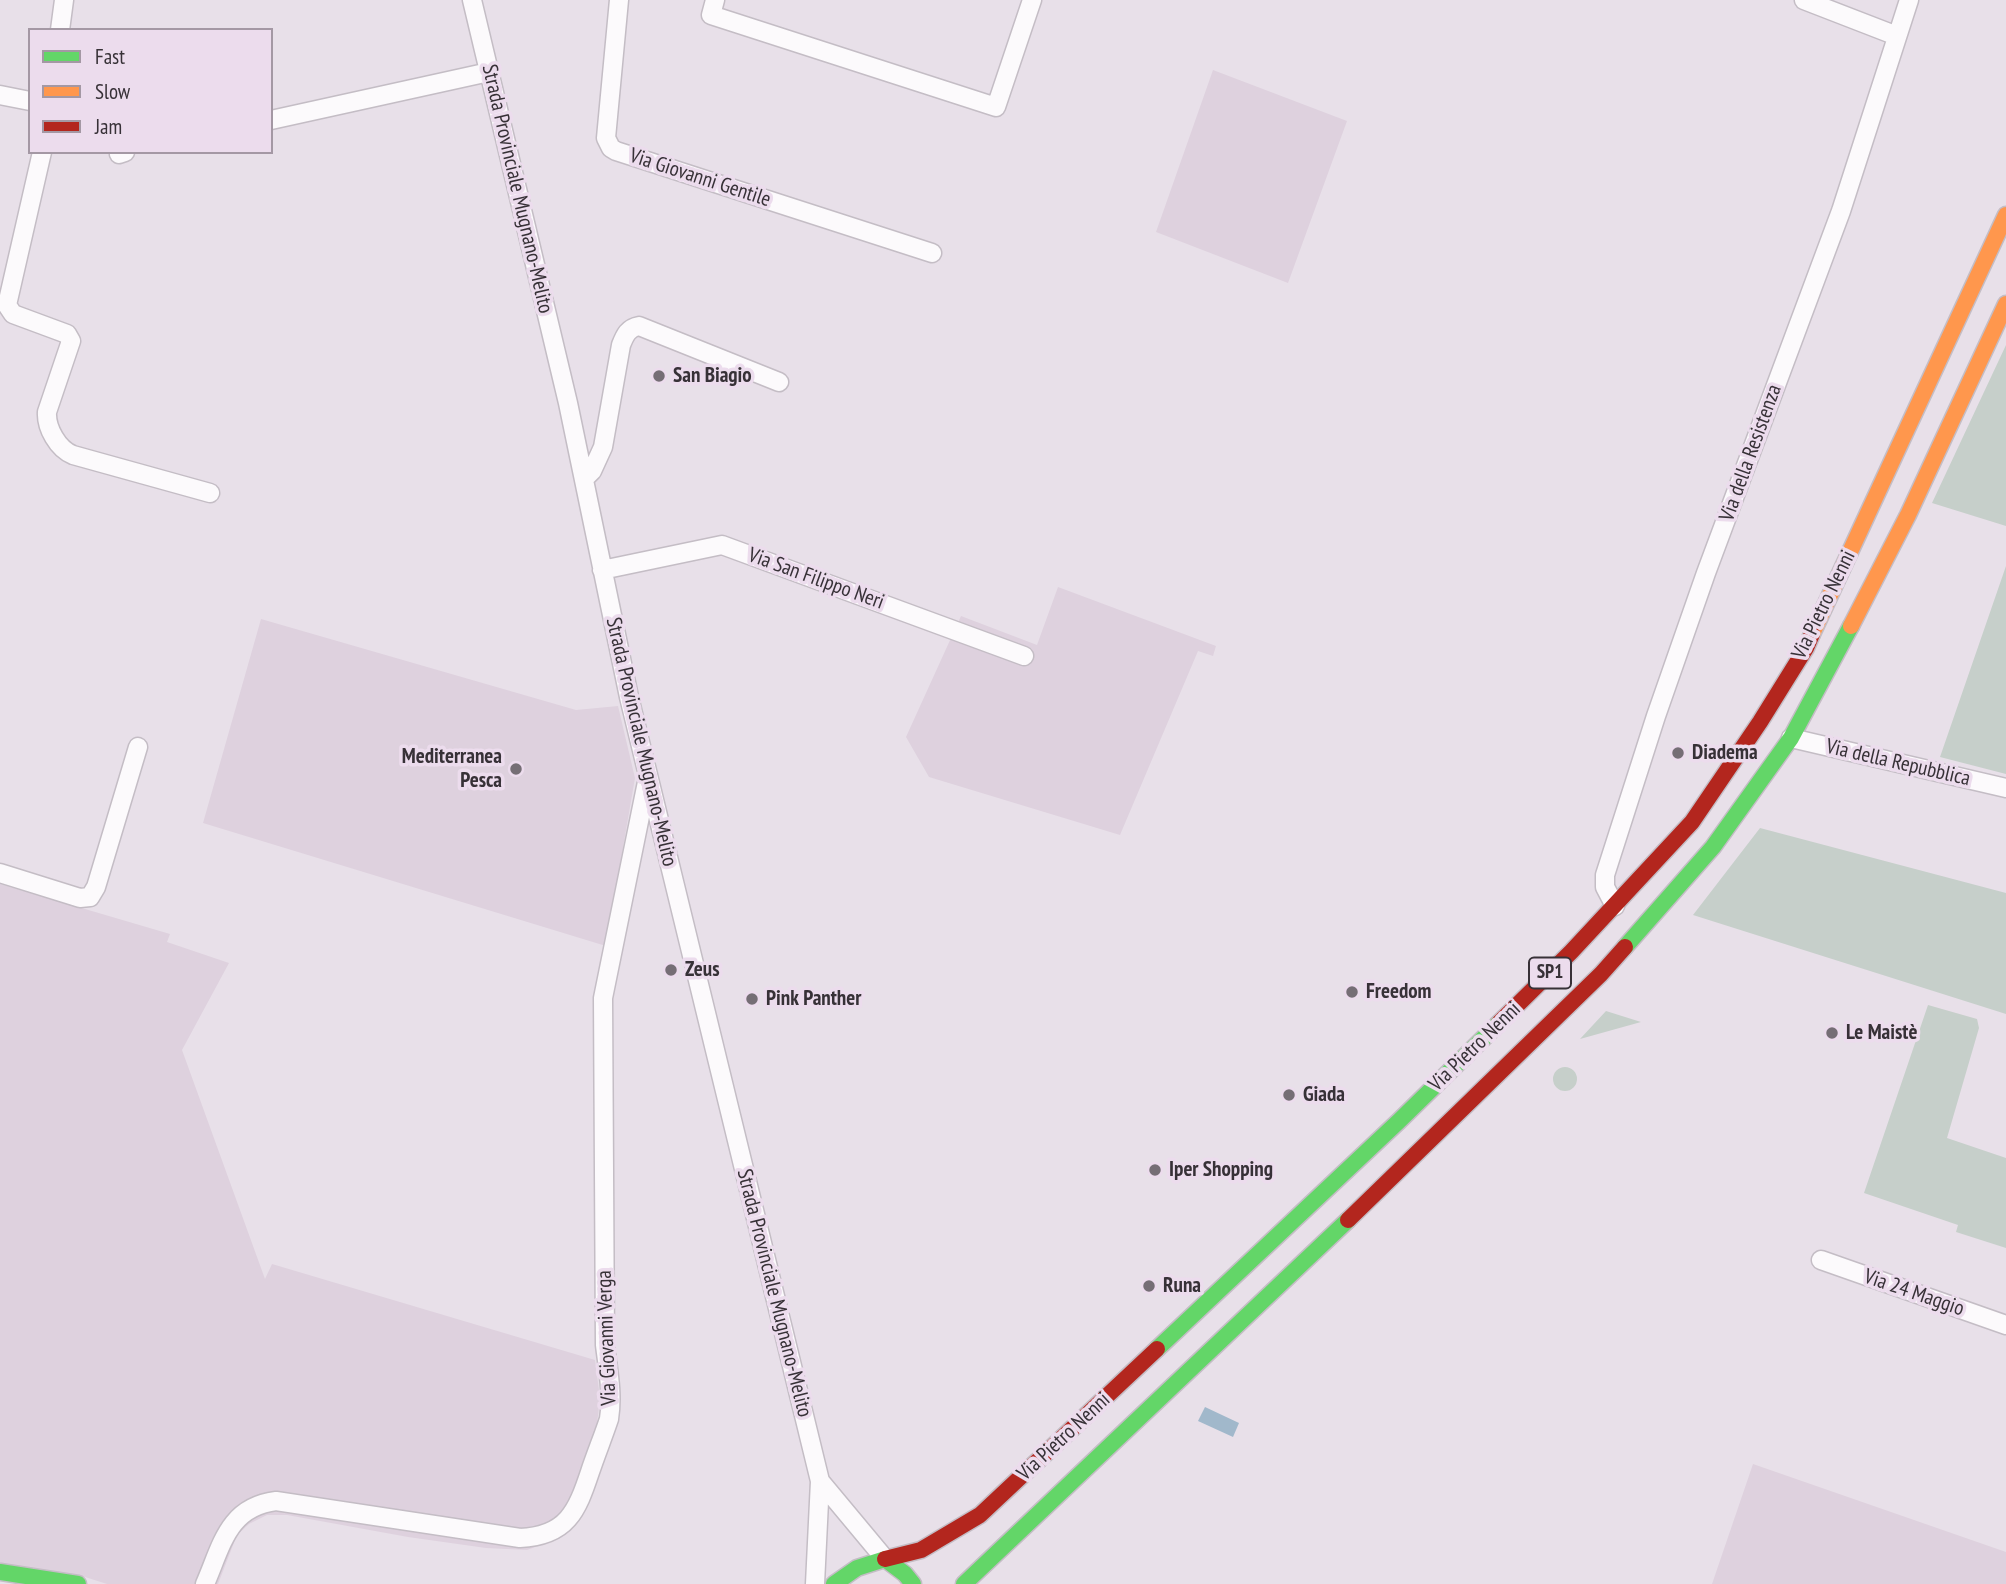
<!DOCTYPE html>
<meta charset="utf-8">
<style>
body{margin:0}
#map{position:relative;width:2006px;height:1584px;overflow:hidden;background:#e8e0e9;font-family:"PT Sans Narrow",sans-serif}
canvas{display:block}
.legend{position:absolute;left:28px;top:28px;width:245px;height:126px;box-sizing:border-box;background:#ecdced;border:2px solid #a498a4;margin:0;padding:9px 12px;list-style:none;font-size:21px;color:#373137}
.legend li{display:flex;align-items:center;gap:14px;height:35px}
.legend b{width:35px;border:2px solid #a498a4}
</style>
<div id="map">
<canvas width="2006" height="1584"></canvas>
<ul class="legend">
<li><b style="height:9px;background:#63d668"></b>Fast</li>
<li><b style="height:9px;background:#ff974d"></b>Slow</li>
<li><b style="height:9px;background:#b3261e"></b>Jam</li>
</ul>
</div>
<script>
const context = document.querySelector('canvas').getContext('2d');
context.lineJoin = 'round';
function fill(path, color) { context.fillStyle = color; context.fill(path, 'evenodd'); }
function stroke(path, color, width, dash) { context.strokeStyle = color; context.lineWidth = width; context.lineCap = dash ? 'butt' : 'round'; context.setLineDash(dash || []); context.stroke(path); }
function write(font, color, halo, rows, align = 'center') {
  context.font = font + ' "PT Sans Narrow",sans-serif'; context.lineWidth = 7; context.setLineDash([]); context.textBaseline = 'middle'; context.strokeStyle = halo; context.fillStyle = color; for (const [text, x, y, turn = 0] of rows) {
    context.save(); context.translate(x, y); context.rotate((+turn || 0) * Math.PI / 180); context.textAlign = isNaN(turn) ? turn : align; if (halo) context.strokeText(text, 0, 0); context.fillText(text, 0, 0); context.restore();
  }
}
const industrial = new Path2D(`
 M1213 70 1347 121 1288 283 1156 232Z
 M1058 587 1216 646 1213 656 1198 651 1120 835 929 777 906 737 961 616 1037 645Z
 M261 619 576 710 618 706 635 778 606 946 203 823Z
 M0 884 170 934 167 942 229 963 182 1050 265 1279 272 1264 595 1360 600 1398 597 1424 567 1508 555 1521 560 1538 527 1550 486 1548 408 1537 287 1515H267L249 1524 237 1535 218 1584H107L85 1577 0 1564Z
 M1753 1464 2006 1552V1584H1712Z`);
const green = new Path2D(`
 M2006 345V526L1932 503Z
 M2006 566V774L1940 757Z
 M1760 828 2006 893V1014L1693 915Z
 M1928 1005 1977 1019 1979 1028 1947 1138 2006 1158V1248L1956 1232 1958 1225 1864 1193Z
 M1606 1011 1641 1022 1580 1039Z
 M1553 1079a12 12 0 1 1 24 0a12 12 0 1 1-24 0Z`);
const water = new Path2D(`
 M1205 1407 1239 1423 1233 1437 1198 1421Z`);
const street = new Path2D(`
 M472 0 568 403 629 697 820 1481 815 1584
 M619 0 606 138 611 148 616 151 932 253
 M715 0 711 15 996 107 1032 0
 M1804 0 1897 36
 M60 30 64 0
 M0 95 30 101
 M271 120 489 72
 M42 152 7 305 13 314 67 334 71 341 47 412C46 428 58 449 73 455L210 493
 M119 154 125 152
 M584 479 592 471 603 447 621 345C625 335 628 328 639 326L779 382
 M602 570 722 545 1024 656
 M1791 738 2006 788
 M0 873 80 898 90 897 96 887 138 747
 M1615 906 1605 887V875L1656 716 1706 573 1841 211 1909 0
 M1821 1260 2006 1325
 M820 1481 885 1559
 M205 1584C222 1545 228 1507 276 1501L520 1538C567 1536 577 1511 590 1472 596 1454 603 1437 609 1419 613 1394 608 1370 605 1345L603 998 647 782`);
const fast = new Path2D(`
 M1625 947 1713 847 1791 738 1851 626
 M1157 1349 1399 1121 1499 1023
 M0 1572 78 1584
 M834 1584 857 1568 885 1559 905 1574 913 1584
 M964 1584 1348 1220`);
const slow = new Path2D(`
 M1851 626 1908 515 2006 304
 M1812 634 2006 215`);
const jam = new Path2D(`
 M1499 1023 1571 952 1692 822 1760 722 1806 648 1812 634
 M1348 1220 1601 974 1625 947
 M885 1559 921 1550 980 1515 1157 1349`);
const markers = [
 [659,376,7,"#756e75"],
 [1678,753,7,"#756e75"],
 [516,769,7,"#756e75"],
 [671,970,7,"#756e75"],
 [1352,992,7,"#756e75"],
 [752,999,7,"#756e75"],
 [1832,1033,7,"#756e75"],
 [1289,1095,7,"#756e75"],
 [1155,1170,7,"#756e75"],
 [1149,1286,7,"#756e75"]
];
const shields = [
 [1550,973,42]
];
const shieldNames = [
 ["SP1",1550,973]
];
const streetNames = [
 ["Via Giovanni Gentile",700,178,18],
 ["Strada Provinciale Mugnano-Melito",517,189,77],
 ["Via della Resistenza",1751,453,-70],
 ["Via San Filippo Neri",816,579,20],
 ["Via Pietro Nenni",1824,605,-64],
 ["Strada Provinciale Mugnano-Melito",641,742,77],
 ["Via della Repubblica",1898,763,13],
 ["Via Pietro Nenni",1475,1047,-44],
 ["Strada Provinciale Mugnano-Melito",774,1293,76],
 ["Via 24 Maggio",1914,1293,19],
 ["Via Giovanni Verga",607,1338,-92],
 ["Via Pietro Nenni",1064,1437,-43]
];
const poiNames = [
 ["San Biagio",673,376],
 ["Diadema",1692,753],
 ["Mediterranea",502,757,"right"],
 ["Pesca",502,781,"right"],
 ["Zeus",685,970],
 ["Freedom",1366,992],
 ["Pink Panther",766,999],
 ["Le Maistè",1846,1033],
 ["Giada",1303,1095],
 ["Iper Shopping",1169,1170],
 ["Runa",1163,1286]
];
fill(industrial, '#ded1de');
fill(green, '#c6cfca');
fill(water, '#a1b8cb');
stroke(street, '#c4bdc5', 21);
stroke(fast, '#c4bdc5', 19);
stroke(slow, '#c4bdc5', 19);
stroke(jam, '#c4bdc5', 19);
stroke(street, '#fcfafc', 18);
stroke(fast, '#63d668', 16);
stroke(slow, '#ff974d', 16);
stroke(jam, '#b3261e', 16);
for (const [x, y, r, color] of markers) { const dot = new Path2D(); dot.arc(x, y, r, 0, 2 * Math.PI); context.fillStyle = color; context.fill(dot); stroke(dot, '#ecdced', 2.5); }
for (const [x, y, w] of shields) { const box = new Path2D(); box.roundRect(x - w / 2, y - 15.5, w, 31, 5); context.fillStyle = '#ecdced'; context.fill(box); stroke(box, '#373137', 2); }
write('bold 19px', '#373137', null, shieldNames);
write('21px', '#373137', '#ecdced', streetNames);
write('bold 21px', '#373137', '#ecdced', poiNames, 'left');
</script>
